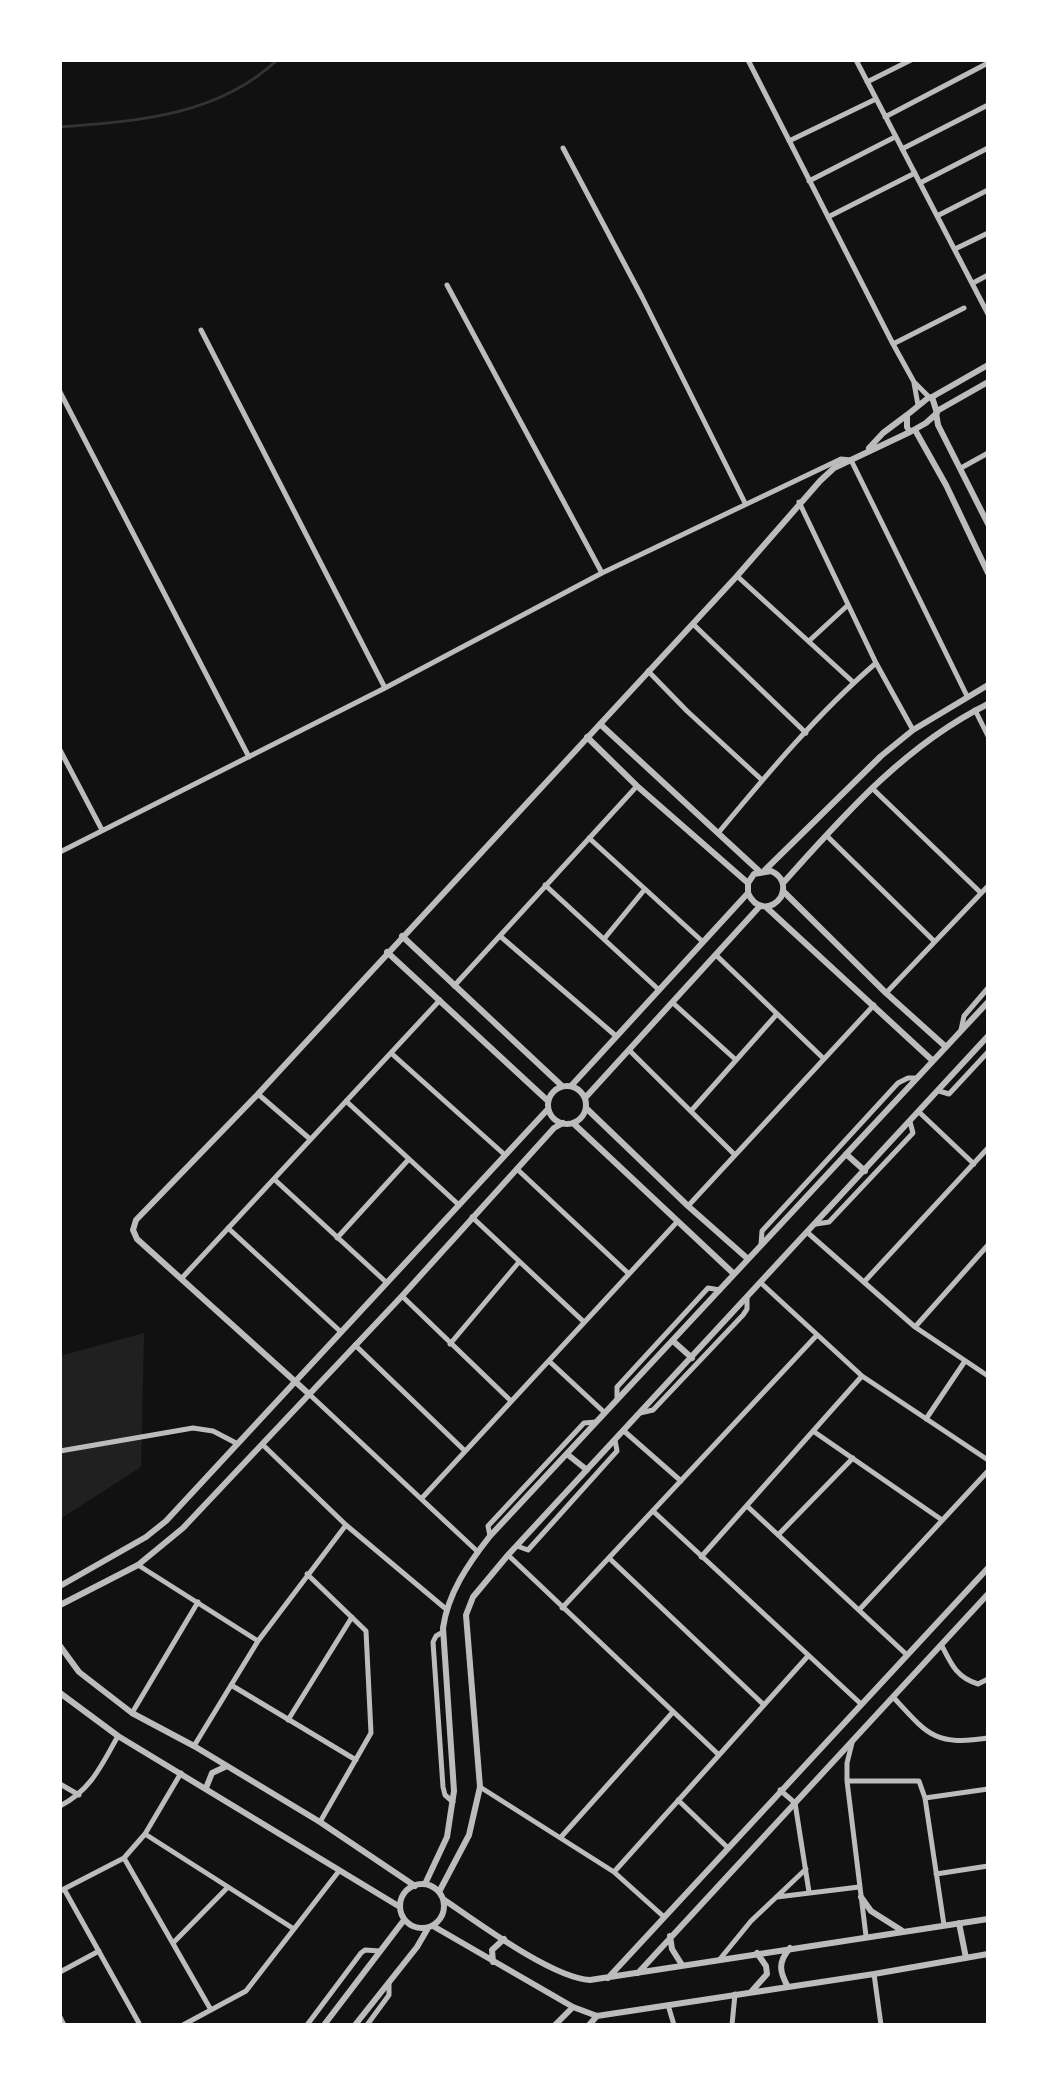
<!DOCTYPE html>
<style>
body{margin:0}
#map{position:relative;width:1048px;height:2085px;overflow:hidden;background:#111;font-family:"Crimson Pro",serif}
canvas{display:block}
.frame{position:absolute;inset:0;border:62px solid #fff;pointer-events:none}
</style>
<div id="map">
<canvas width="1048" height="2085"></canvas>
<div class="frame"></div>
</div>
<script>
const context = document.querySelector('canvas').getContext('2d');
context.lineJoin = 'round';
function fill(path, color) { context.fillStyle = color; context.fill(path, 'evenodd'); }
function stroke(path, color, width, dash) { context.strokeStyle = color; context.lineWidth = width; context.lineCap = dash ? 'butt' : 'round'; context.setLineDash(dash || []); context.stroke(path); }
const green = new Path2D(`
 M144 1333 141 1467 60 1519V1356Z`);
const stream = new Path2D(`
 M60 127C137 121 218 116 277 60`);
const minor = new Path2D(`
 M748 60 893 344 914 382 929 397
 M856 60 988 314
 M867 82 911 60
 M885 117 988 63
 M789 141 876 99
 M563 148 642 297 745 503
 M902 149 988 105
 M809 181 895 137
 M920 183 988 148
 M937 216 988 190
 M828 217 915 173
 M955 249 988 233
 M973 283 988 275
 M447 285 602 573
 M201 330 385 688
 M893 344 964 308
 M914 383 918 405
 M60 392 249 757
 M961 468 988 453
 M799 502 876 663 913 730
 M737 576 853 682
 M693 624 806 733
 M809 641 848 605
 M648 671 687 711 762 780
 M975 710 988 736
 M60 750 102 830
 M872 788 980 892
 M719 832C768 773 818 713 876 663
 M827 836 934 941
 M589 838 702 941
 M60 852 385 688 602 573 841 459 851 460 967 696
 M545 885 658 989
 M500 936 616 1036
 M604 939 645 889
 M717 956 824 1059
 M454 986 637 786
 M886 993 988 886
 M673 1003 736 1060
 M961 1030 964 1016 988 988
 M629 1050 735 1155
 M391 1053 505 1155
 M939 1091 949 1094 988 1052
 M258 1094 310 1139
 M346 1101 459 1205
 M691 1111 777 1014
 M919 1112 974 1164
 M517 1169 629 1274
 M274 1179 386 1282
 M688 1206 874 1005
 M472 1217 584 1322
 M816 1224 829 1222 913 1133 910 1122
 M228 1228 341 1332
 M808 1233 915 1327 988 1376
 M337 1238 409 1159
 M761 1245 762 1231 898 1083 908 1078H916
 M181 1279 440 1000
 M864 1282 988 1148
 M761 1283 862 1376 988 1460
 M402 1296 511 1401
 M915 1327 988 1245
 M450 1344 519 1262
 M355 1345 465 1451
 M549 1361 605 1413
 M309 1394 478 1552
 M617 1400V1387L708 1288 720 1290
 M640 1413 653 1410 743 1315 747 1309V1298
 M926 1419 965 1361
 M624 1431 681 1481
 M813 1431 942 1520
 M263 1445 346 1525 446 1609
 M60 1451 193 1428 213 1431 236 1443
 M422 1498 677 1222
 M747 1506 907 1655
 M653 1511 861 1704
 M778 1535 853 1458
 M490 1536 488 1526 584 1423 596 1422
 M517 1546 528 1550 617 1451 615 1440
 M508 1555 719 1755
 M701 1557 862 1376
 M609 1558 764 1705
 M138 1565 258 1641
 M307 1574 366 1631 371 1733 320 1822
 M562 1608 817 1335
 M859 1610 988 1471
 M443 1632 436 1636 433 1642 443 1787 445 1795 453 1802
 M942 1646C951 1664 957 1678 978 1684L988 1679
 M231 1685 356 1760
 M894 1698C928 1735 935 1746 988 1738
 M132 1713 198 1602
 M288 1720 352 1617
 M852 1743 847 1763V1781L866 1936
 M194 1746 258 1641 346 1525
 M847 1781H919L925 1798 944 1925
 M60 1784 79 1795
 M480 1787 614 1872 663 1916
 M780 1790 795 1803 809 1892
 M925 1798 988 1789
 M678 1800 727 1847
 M60 1806C91 1790 101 1766 118 1736
 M145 1834 294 1929
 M561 1837 673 1712
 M124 1858 211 2010
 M614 1872 808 1656
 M936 1874 988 1866
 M64 1889 140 2025
 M60 1891 124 1858 145 1834 181 1773
 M777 1897 859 1887
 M174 1942 228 1887
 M720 1959 751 1921 806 1869
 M60 1972 99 1951
 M874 1974 881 2025
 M668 2005 674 2025
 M60 2017 64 2025
 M183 2025 246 1991 339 1871
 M307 2025 361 1953 365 1950 380 1951
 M367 2025 389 1995V1982
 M732 2025 735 1994`);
const tertiary = new Path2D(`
 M932 397 937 413 926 423 910 432 907 427V415L928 398Z
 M932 397 988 365
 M937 411 988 382
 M936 413 938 425 988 524
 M915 430 946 485 988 573
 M869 448 883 433 907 415
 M600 724 759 871
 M587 737 637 786 748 883
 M765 870 881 756 913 730 988 685
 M783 883C844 815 905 745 988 704
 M784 892 886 993 946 1047
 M766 907 933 1061
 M402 936 562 1086
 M387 952 548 1101
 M548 1105a19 19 0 1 1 38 0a19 19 0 1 1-38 0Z
 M571 1086 748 893V883L754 874 771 871C782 876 786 885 781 897 771 911 755 909 748 893
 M585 1098 760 906
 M586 1108 688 1206 748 1259
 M573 1123 734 1274
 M846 1154 865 1171
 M673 1341 692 1358
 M309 1394 137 1239 133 1230 136 1220 258 1094 737 576 820 481 834 468 910 432
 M567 1454 587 1470
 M60 1586 146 1537 166 1521 548 1109
 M60 1605 138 1565 183 1528 402 1296 554 1128 563 1123
 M60 1646 79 1672 132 1713 194 1746 320 1822 415 1886
 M60 1693 118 1736 400 1907
 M206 1788 212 1773 227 1766
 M400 1906a22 22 0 1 1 44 0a22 22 0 1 1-44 0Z
 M425 1884 447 1837 454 1791 443 1628C448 1593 468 1564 490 1536L988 1002
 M439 1892 469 1835 480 1787 466 1615 473 1597 508 1555 988 1036
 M861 1897 871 1911 901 1930
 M443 1899C477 1922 552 1978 590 1980L988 1919
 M959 1923 966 1958
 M433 1926 573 2007 597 2016 874 1974 988 1954
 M670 1936 672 1949 682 1965
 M493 1962 492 1950 504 1939
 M638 1973 988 1594
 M608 1978 988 1568
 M788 1987C779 1971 778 1962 790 1948
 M751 1992 767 1974 766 1966 757 1953
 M324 2025 404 1920
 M355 2025 417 1947 428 1928
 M555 2025 573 2007
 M589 2025 597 2016`);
fill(green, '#202020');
stroke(stream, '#333', 3);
stroke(minor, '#bcbcbc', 5);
stroke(tertiary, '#bcbcbc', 6);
</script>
